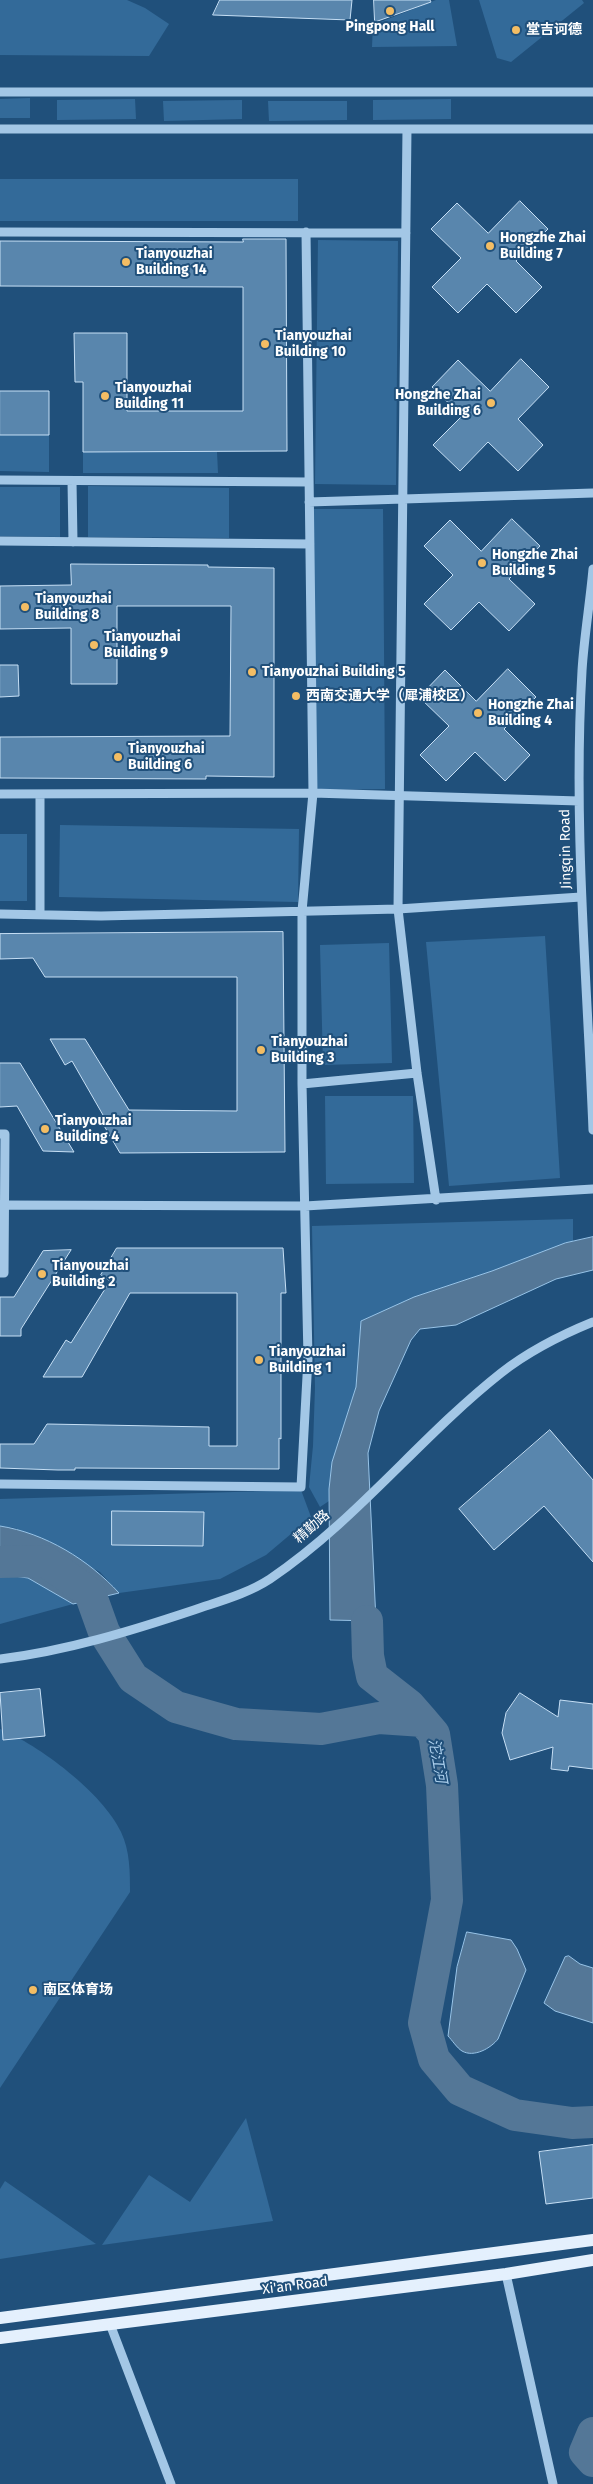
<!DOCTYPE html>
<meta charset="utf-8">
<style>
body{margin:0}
canvas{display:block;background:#20507b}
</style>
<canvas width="593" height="2484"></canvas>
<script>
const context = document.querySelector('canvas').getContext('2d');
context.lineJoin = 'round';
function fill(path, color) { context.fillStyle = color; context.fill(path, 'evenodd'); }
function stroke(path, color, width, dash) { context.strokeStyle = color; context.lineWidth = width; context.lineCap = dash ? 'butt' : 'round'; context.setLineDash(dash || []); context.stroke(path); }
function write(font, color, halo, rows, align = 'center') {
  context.font = font + ' "Fira Sans","Noto Sans SC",sans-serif'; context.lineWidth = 4; context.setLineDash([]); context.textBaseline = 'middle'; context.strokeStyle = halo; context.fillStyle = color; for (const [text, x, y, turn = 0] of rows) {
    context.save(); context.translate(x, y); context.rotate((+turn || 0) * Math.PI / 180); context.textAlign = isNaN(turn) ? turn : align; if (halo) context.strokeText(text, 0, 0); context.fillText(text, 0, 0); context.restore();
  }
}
const green = new Path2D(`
 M0 0H127L145 8 169 24 149 56 0 55Z
 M436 0H449L457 46 372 47 373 25Z
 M479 0H582L584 3 511 62 497 58Z
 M30 98V118H0V99Z
 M135 99 136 119 57 120V100Z
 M451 99V119L373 120V100Z
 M242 100V119L164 121 163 101Z
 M268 101H347V120L269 121Z
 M0 179H298V221H0Z
 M318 240 398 241 396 485 315 484Z
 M0 435H49V472L0 471Z
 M83 452H217L218 473H83Z
 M88 486 229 488V538L88 537Z
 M0 487H60V537L0 536Z
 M313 509H383L385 789 316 790Z
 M60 825 299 829 298 902 59 897Z
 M0 834H27V901H0Z
 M545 936 560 1178 449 1186 426 942Z
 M389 943 392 1063 323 1065 320 945Z
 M325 1096H413L414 1183 326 1184Z
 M573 1219V1242L361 1321 356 1387 332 1462 329 1501 320 1507 309 1487 313 1446 315 1388 312 1226Z
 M301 1490 311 1517 266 1555 220 1579 119 1593 100 1572 15 1528 0 1526V1499Z
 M0 1574 28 1578 73 1604 0 1624Z
 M0 1729C39 1745 103 1793 121 1832 130 1851 130 1872 130 1892L0 2088Z
 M246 2118 273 2221 102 2245 149 2175 190 2202Z
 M5 2181 96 2244 0 2259V2189Z`);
const water = new Path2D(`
 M593 1237V1270L556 1279 456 1325 420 1329 411 1340 379 1411 368 1453 376 1621 330 1620 329 1489 332 1462 356 1387 361 1321 414 1297 492 1271 565 1243Z
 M0 1526C45 1533 89 1560 119 1593L73 1604 28 1578 0 1574Z
 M467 1932 511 1940 517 1949 526 1970 498 2039C491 2048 474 2058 462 2051 457 2048 452 2040 448 2036L457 1967Z
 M569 1956 580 1964 593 1968V2023L555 2011 544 2003 565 1957Z`);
const river = new Path2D(`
 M0 1562 45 1561 90 1593 104 1632 133 1678 176 1707 236 1724 321 1729 379 1718 423 1721 434 1734 442 1785 447 1900 424 2023 434 2059 460 2090 515 2115 572 2123 593 2122
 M367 1621 368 1656 372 1676 409 1705 423 1721
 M593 2433 585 2452 593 2461`);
const building = new Path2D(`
 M220 0H352L350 20 213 15Z
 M374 0H430L431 2 375 22Z
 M520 201 548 229 516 261 542 287 516 313 487 284 458 313 432 287 461 258 431 229 457 203 488 233Z
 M243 239H286L287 451 83 452V382H75L74 333H127V411H243V287L0 286V241L243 242Z
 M521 359 549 387 518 419 543 445 518 471 488 442 460 471 433 445 462 416 432 387 458 360 490 391Z
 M0 391H49V435H0Z
 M512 519 540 546 509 579 535 604 509 631 479 602 451 630 424 604 453 575 424 546 450 520 481 551Z
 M71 564 208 565V567L274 568V777L206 776V779L0 778V737L230 736 231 606H117V684H71V628L0 629V586L71 585Z
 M0 665H18L19 696 0 697Z
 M508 669 536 697 504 729 530 755 505 781 475 752 446 781 420 755 449 726 419 697 445 670 476 701Z
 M283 932 285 1152 120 1153 103 1124 107 1122 72 1061 65 1065 50 1039H85L129 1110 237 1111V977H45L33 958 0 959V934Z
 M0 1063H20L74 1152 43 1151 17 1106 0 1107Z
 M117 1248H283L286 1293H281V1439L279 1438V1469L75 1468V1470H58L0 1468V1444H34L47 1424 209 1427V1446H237V1293H130L82 1377H43L66 1340 71 1343 110 1281 101 1275Z
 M71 1250 21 1329V1336H0V1297H14L43 1251Z
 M550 1430 593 1480V1562L544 1506 494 1550 459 1509Z
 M112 1511 204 1512 203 1546 112 1545Z
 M40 1689 45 1736 3 1740 0 1693Z
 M520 1693 558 1717 560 1700 593 1704V1769L569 1766 568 1771 551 1769 553 1747 510 1760 502 1733 506 1713Z
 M593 2145V2198L546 2204 539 2152Z`);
const minor = new Path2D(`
 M0 92H593
 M0 129H593
 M407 129 398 909 417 1073 436 1200
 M0 232 406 233
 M0 480 309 482
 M72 481 73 542
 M309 502 593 493
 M0 541 310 544
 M593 569C590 603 584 637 582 671 573 824 587 977 593 1130
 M0 794 313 793 579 801
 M40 794V914
 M0 914 101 916 398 909 581 897
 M302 1084 417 1073
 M0 1134H5L4 1273H0
 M0 1205 305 1206 593 1189
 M0 1484 301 1487 308 1358 302 1084V911L313 793 306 232
 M0 1659C66 1651 131 1631 194 1610 220 1601 247 1594 270 1579 356 1521 420 1437 501 1373 528 1352 561 1335 593 1322
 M506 2274 553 2484
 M110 2324 171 2484`);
const major = new Path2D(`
 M0 2318 593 2240
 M0 2338 506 2274 593 2260`);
const markers = [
 [390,11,5,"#f3bd64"],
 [516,30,5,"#f3bd64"],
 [490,246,5,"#f3bd64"],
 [126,262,5,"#f3bd64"],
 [265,344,5,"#f3bd64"],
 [105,396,5,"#f3bd64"],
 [491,403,5,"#f3bd64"],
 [482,563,5,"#f3bd64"],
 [25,607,5,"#f3bd64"],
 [94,645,5,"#f3bd64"],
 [252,672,5,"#f3bd64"],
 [296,696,5,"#f3bd64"],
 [478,713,5,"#f3bd64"],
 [118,757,5,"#f3bd64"],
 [261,1050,5,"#f3bd64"],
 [45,1129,5,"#f3bd64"],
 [42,1274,5,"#f3bd64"],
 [259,1360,5,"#f3bd64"],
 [33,1990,5,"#f3bd64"]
];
const poiNames = [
 ["Pingpong Hall",390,27,"center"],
 ["堂吉诃德",526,30],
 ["Hongzhe Zhai",500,238],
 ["Building 7",500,254],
 ["Tianyouzhai",136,254],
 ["Building 14",136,270],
 ["Tianyouzhai",275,336],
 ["Building 10",275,352],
 ["Tianyouzhai",115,388],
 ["Building 11",115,404],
 ["Hongzhe Zhai",481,395,"right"],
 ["Building 6",481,411,"right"],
 ["Hongzhe Zhai",492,555],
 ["Building 5",492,571],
 ["Tianyouzhai",35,599],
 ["Building 8",35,615],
 ["Tianyouzhai",104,637],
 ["Building 9",104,653],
 ["Tianyouzhai Building 5",262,672],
 ["西南交通大学（犀浦校区）",306,696],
 ["Hongzhe Zhai",488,705],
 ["Building 4",488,721],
 ["Tianyouzhai",128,749],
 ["Building 6",128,765],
 ["Tianyouzhai",271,1042],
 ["Building 3",271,1058],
 ["Tianyouzhai",55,1121],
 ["Building 4",55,1137],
 ["Tianyouzhai",52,1266],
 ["Building 2",52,1282],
 ["Tianyouzhai",269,1352],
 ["Building 1",269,1368],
 ["南区体育场",43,1990]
];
const streetNames = [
 ["Jingqin Road",566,849,-91],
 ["精勤路",312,1527,-41],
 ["Xi'an Road",295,2286,-7]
];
const waterNames = [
 ["沱江河",437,1761,80]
];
fill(green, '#336a99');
fill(water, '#547797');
stroke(water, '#97c3e7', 1);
stroke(river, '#547797', 32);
fill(building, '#5986ad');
stroke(building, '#c6dff5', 1);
stroke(minor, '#a3c7e6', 9);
stroke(major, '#e4f0fd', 12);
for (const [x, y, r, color] of markers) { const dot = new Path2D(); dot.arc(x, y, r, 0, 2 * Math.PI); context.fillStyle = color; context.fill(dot); stroke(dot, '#20507b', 2); }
write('bold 14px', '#fff', '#20507b', poiNames, 'left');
write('14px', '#fff', '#20507b', streetNames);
write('italic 15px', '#aed1ee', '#20507b', waterNames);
</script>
